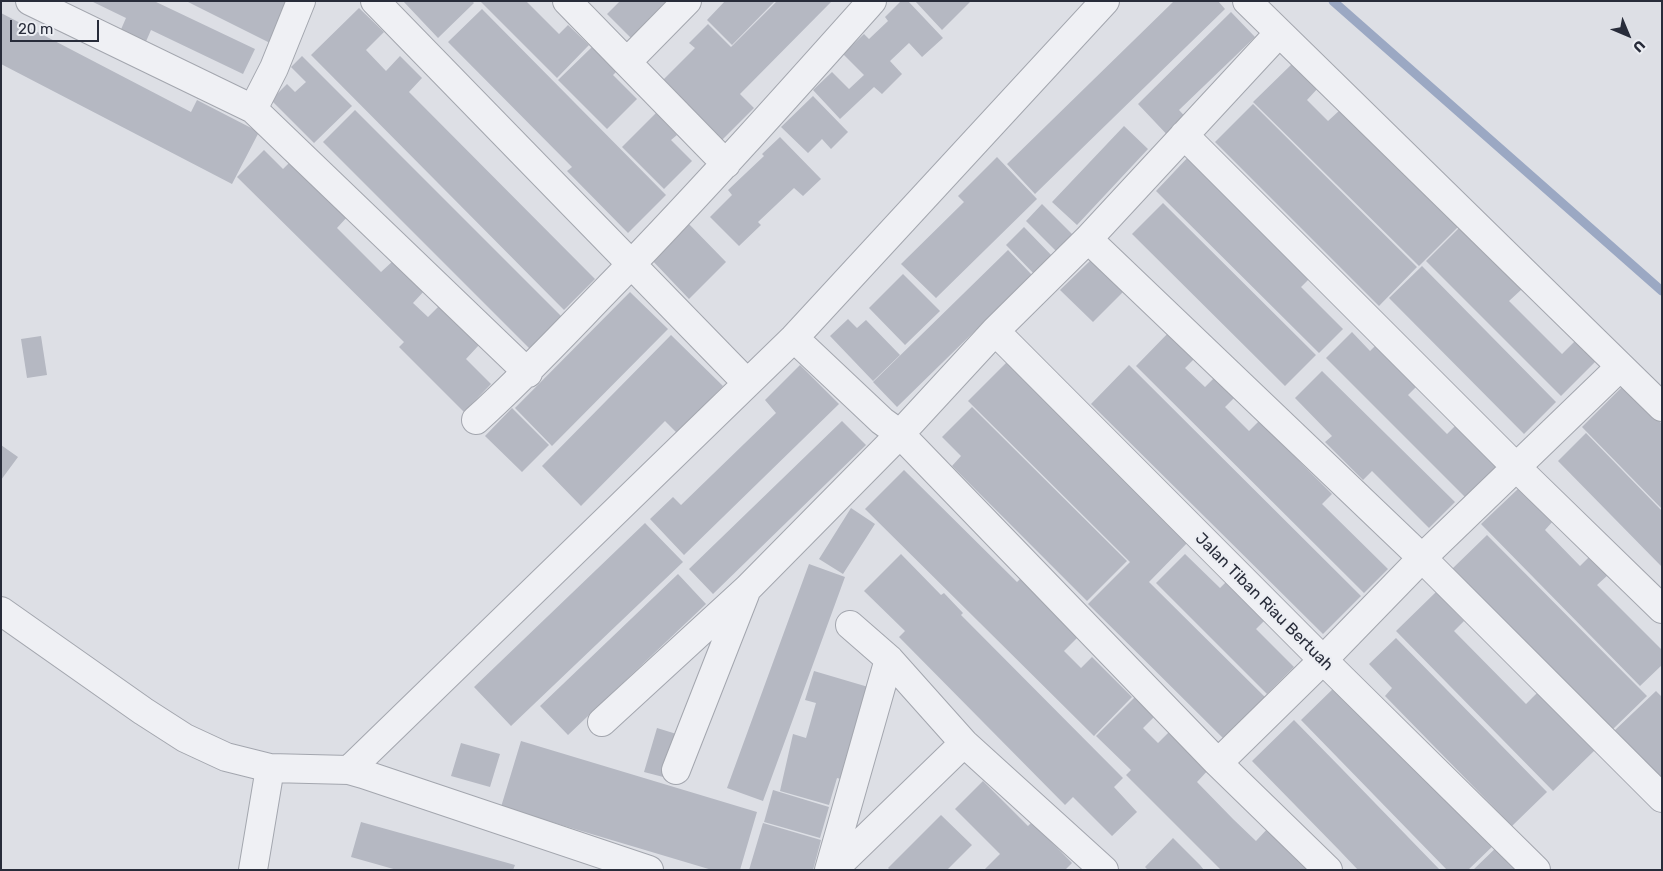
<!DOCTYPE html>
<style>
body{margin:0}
#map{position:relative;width:1663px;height:871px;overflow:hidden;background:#dddfe5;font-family:Rubik,sans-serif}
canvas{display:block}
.frame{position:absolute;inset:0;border:2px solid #282c3a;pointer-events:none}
.north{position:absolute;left:1603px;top:10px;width:50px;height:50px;-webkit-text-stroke:4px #eceef3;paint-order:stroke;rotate:135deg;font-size:14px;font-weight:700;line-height:20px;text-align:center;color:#282c3a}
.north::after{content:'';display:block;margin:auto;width:18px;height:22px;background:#282c3a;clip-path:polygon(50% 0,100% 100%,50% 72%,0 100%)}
.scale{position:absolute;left:10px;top:20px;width:89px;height:22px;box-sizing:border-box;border:2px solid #282c3a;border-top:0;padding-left:6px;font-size:15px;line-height:18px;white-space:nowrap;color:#282c3a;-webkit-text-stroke:4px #eceef3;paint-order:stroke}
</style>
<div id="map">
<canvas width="1663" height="871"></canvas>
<div class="frame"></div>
<div class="north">U</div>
<div class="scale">20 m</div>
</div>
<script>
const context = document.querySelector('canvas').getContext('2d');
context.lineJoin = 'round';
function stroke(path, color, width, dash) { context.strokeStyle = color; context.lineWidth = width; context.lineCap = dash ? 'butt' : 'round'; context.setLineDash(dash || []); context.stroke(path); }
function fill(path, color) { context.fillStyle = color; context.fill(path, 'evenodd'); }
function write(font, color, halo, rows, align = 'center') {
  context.font = font + ' Rubik,sans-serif'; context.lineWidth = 4.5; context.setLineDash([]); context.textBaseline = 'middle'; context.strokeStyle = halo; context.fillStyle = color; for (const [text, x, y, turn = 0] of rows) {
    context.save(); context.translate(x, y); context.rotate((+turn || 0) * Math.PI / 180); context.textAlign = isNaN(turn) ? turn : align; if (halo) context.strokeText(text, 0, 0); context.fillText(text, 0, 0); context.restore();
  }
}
const stream = new Path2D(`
 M1333 1 1662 291`);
const building = new Path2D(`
 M91 1H154L255 49 243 74 151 30 144 46 119 34 126 18Z
 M186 1H291L270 43Z
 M403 1H472L474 3 438 38Z
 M480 1H526L559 34 568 25 589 45 557 78Z
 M620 1H680L637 44 607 14Z
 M725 1H775L732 45 707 20Z
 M777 1H832L740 94 754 108 720 142 687 109 689 106 663 80 695 48 689 43 708 24 731 47Z
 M901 1H908L943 38 922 57 909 43 890 61 902 74 882 94 874 87 840 119 813 90 832 72 849 89 864 75 843 54 864 34 869 39 888 21 885 17Z
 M915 1H971L942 30Z
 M1174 1H1218L1225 9 1035 194 1007 164Z
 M359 8 384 32 366 50 386 71 400 56 422 78 409 92 595 279 564 310 311 55Z
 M482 9 666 195 628 233 567 171 572 167 448 42Z
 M1231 12 1255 37 1179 110 1191 123 1173 141 1138 104Z
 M1 13 191 112 197 100 259 132 232 184 1 64Z
 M592 47 616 72 613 75 637 99 607 129 558 80Z
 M302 56 352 106 314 143 271 100 287 84 295 92 306 82 291 67Z
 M1294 62 1319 87 1307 100 1328 121 1341 109 1459 226 1419 266 1253 102Z
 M813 96 848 132 831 149 822 139 808 153 781 127Z
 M1253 104 1417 267 1379 306 1215 142Z
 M355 110 564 319 532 351 323 142Z
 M656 113 677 135 671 140 692 161 664 189 622 147Z
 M1124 126 1148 149 1077 225 1052 202Z
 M780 137 821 179 803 196 794 188 758 222 761 225 739 246 710 217 732 195 728 190 764 156 762 154Z
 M264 150 283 169 292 160 348 216 337 228 381 272 394 260 425 290 413 303 428 317 439 306 479 345 466 359 491 384 464 412 399 347 404 342 237 177Z
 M1191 154 1313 275 1301 287 1343 329 1319 353 1156 191Z
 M997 157 1037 199 936 298 901 264 964 202 958 196Z
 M1163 203 1316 355 1285 386 1132 234Z
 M1042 204 1076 238 1060 255 1026 221Z
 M687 222 726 262 689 299 649 257Z
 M1024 227 1056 260 1038 278 1006 245Z
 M1460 227 1522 289 1509 301 1562 354 1576 340 1596 361 1561 396 1426 261Z
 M1008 250 1032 275 897 407 873 382Z
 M1093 258 1125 290 1093 322 1060 290Z
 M1422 266 1556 402 1524 434 1389 298Z
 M903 274 940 311 905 345 869 308Z
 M630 292 668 329 552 446 515 408Z
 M848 319 857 328 866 320 900 355 873 381 830 336Z
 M1172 329 1198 355 1185 368 1205 387 1217 375 1237 395 1225 407 1249 431 1259 421 1332 494 1322 504 1388 569 1364 593 1136 366Z
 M1352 332 1370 351 1379 342 1420 383 1408 395 1447 434 1457 424 1501 467 1468 500 1326 358Z
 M671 335 723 386 677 433 665 421 581 506 542 466Z
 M41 336 47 375 27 378 21 339Z
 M1007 362 1191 539 1149 582 1271 703 1229 744 1088 604 1130 562 968 401Z
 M800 365 839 404 684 555 650 519 673 497 681 505 776 413 765 400Z
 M1129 365 1361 596 1323 634 1091 404Z
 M1322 371 1455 502 1429 528 1372 471 1363 480 1325 442 1332 436 1295 398Z
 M1624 385 1662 424V509L1582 427Z
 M972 407 1127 561 1087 601 952 466 961 456 942 437Z
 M512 408 549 445 522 472 485 436Z
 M842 421 866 445 713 594 689 569Z
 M1586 433 1662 511V567L1558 461Z
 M1 445 18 457 1 480Z
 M904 470 1017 582 1023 576 1081 634 1064 651 1081 668 1092 657 1132 697 1094 736 865 509Z
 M1520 487 1553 521 1545 530 1580 566 1591 555 1609 574 1597 585 1662 650V665L1640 686 1481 524Z
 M851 508 875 524 843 574 819 559Z
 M645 523 683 562 511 726 474 687Z
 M1487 535 1647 696 1612 730 1452 569Z
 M901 554 941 595 944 593 963 613 961 615 1123 778 1114 787 1137 812 1112 836 1073 797 1065 805 899 637 905 631 864 591Z
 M1185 554 1220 588 1227 581 1266 619 1256 629 1294 667 1267 694 1156 583Z
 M809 564 845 577 763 801 727 788Z
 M678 574 706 604 568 735 540 706Z
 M1436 592 1464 621 1454 631 1526 704 1538 692 1595 750 1553 791 1396 631Z
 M1396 638 1547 792 1512 826 1385 696 1392 688 1369 664Z
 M814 671 875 689 848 781 837 778 829 805 780 791 793 734 806 738 816 703 805 700Z
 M1339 683 1496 843 1468 870H1447L1301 720Z
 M1656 691 1662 697V779L1614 731Z
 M1137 695 1157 714 1143 728 1158 743 1173 728 1211 767 1197 782 1233 819 1256 841 1270 826 1314 870H1221L1126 775 1131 770 1096 736Z
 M1294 720 1342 769 1440 870H1358L1340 851 1252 761Z
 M657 728 683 736 671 779 644 772Z
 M521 741 757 812 740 870H712L501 807Z
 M461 743 500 754 490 787 451 776Z
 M983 781 1028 826 1032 822 1072 863 1065 870H984L1000 854 955 809Z
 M773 790 829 807 820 838 764 822Z
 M941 815 972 845 947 870H890L888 868Z
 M361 822 515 865 513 870H397L351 857Z
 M763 823 821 840 813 870H749Z
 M1173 838 1200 865 1204 870H1148L1145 867Z
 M1502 842 1529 870H1473Z`);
const minor = new Path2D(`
 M30 1 253 109 528 373
 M375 1 747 383
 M567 1 726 164
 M1247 1 1662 407
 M627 62 687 1
 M253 109 274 68 301 1
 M1184 135 1516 467 1662 609
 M1088 239 1422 558 1662 798
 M995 331 1323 660 1536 870
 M794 338 882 421 900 434 1218 763 1328 870
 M476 420C526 375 571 326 618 278 705 188 788 95 872 1
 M1 611 143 711 185 738 226 757 270 768 349 770 363 774 649 870
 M850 625 889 659 964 743 1104 870
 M602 722 748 588 900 434 995 331 1088 239 1279 33
 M1218 763 1323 660 1422 558 1620 367
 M349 770 794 338 1105 1
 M676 770 745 594
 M253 870 270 768
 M829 870 889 659
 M833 870 964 743`);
const streetNames = [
 ["Jalan Tiban Riau Bertuah",1264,602,45]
];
stroke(stream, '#9ba8c3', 9);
fill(building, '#b5b8c2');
stroke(minor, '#a3a6ae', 30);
stroke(minor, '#eff0f4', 28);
write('16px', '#282c3a', '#eceef3', streetNames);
</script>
